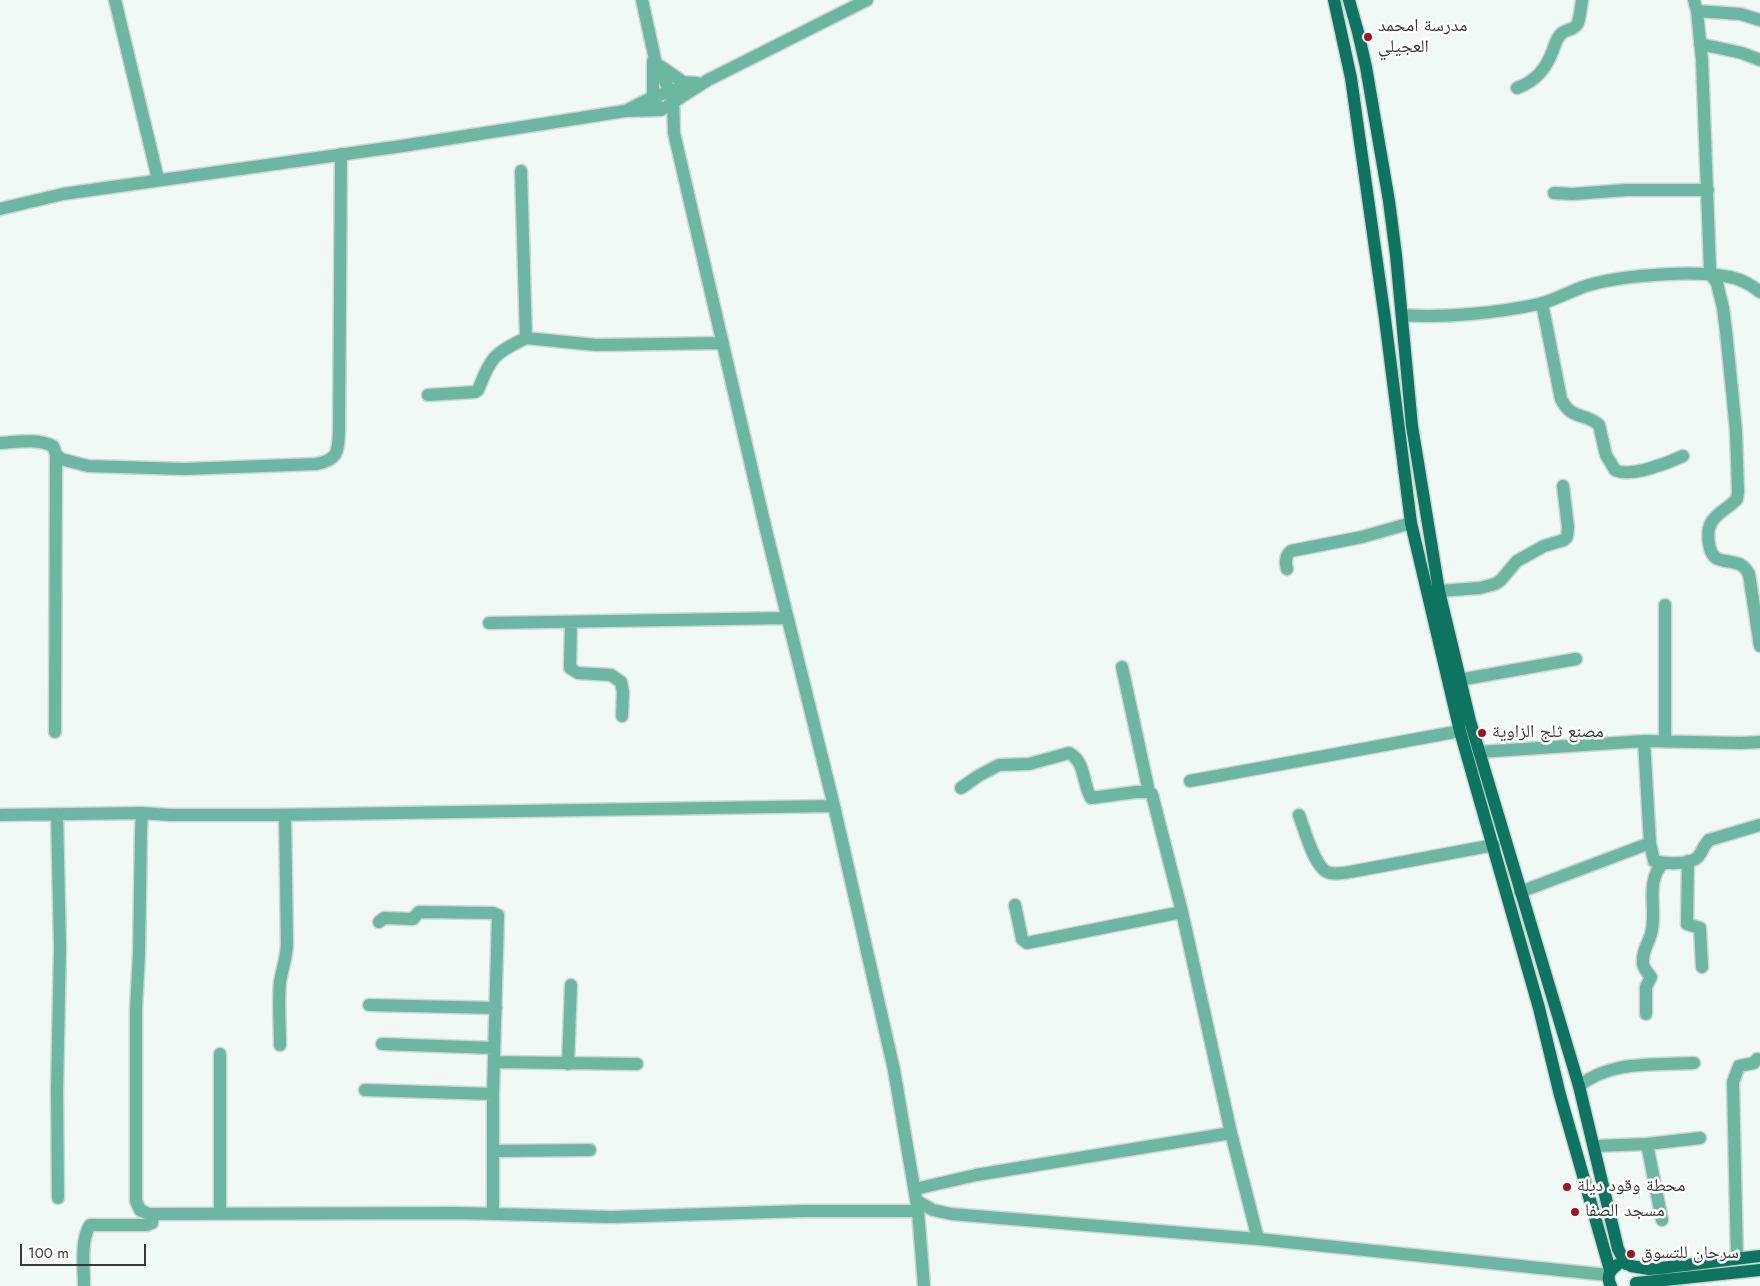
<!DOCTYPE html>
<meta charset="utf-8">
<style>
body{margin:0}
#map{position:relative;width:1760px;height:1286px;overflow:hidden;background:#f0f9f6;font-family:Jost,sans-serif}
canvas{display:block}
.scale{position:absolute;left:20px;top:1244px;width:126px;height:22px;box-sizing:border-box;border:2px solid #363938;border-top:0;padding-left:6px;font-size:15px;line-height:18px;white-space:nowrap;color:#363938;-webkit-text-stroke:4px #fff;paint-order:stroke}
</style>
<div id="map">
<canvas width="1760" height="1286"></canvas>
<div class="scale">100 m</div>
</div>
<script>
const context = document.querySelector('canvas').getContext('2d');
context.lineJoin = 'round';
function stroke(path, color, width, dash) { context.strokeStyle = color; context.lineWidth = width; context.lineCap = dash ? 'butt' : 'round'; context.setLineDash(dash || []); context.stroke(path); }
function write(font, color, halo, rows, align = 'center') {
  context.font = font + ' Jost,"Noto Naskh Arabic",sans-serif'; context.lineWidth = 5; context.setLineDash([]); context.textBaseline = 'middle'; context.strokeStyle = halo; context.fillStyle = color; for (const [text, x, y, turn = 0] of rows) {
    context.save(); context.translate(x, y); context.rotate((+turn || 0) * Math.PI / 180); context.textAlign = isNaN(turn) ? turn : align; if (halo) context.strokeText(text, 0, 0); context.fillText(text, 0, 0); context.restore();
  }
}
const minor = new Path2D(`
 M115 0 158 179
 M642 0 656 64 673 97 674 133 765 526 834 806 894 1070 918 1211 924 1286
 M1694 0 1697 11 1702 60 1710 269 1711 275 1717 283 1723 308 1726 331 1736 431 1738 492 1737 499C1729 508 1716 513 1711 523 1706 532 1708 555 1718 559 1731 564 1741 559 1749 574L1760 646
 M1697 11 1740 14 1760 20
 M1700 44 1742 53 1760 60
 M653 61V97L656 103
 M660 66 683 82 697 83
 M1517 88C1536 81 1546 69 1553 50 1555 44 1557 37 1562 33 1567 29 1575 30 1578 23 1580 16 1581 7 1582 0
 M627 110 653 97 678 89
 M521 171 526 338 596 345 723 343
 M1554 193 1573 194 1626 190H1708
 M0 209 63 194 402 146 625 111 661 110 708 80 867 0
 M1542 303 1561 399C1572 421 1585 412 1599 425L1606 455 1615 470C1630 478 1668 463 1683 456
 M1402 315C1445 318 1497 313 1539 304 1556 300 1572 290 1589 285 1624 275 1707 268 1740 280 1748 283 1754 287 1760 292
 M428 395 475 392 478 390C492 356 493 354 526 338
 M0 443C17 442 37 438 53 446L56 454 61 459 88 466 184 469 316 464C338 460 338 452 339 432L341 154
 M1287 569C1285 562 1285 556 1291 551L1362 537 1411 523
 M1439 591 1480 588 1495 584 1501 580 1517 561 1544 546 1564 540 1567 537 1568 527 1563 486
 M571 622 570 668 578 673 611 675 621 682 623 692 622 716
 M489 623 787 618
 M1122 667 1149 792
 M1459 680 1576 659
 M55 732 56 454
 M1665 741V605
 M1479 752 1644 741 1741 743 1760 742
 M1190 781 1460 731
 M961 788 978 776 999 765 1029 764 1069 753C1086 762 1082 783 1091 798L1136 792H1149L1152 794 1182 912 1231 1133 1258 1239
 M834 806 270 815H170L142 813 141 832 139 954 136 1009V1201L140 1210 149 1214 458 1213 611 1217 804 1211H918
 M57 814 60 948 57 1090 58 1198
 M0 815 142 813
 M1299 815C1304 828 1314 866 1327 872 1334 875 1342 873 1350 872L1494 845
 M1650 843 1654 861C1665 864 1690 865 1698 857 1702 852 1704 845 1709 840L1760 825
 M1688 861 1687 924 1700 928 1702 967
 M1520 892 1650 843 1644 741
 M1015 905 1022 939 1027 943 1182 912
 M379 922 384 918 413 919 419 912 493 913 498 915 493 1094V1214
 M369 1005 496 1008
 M1646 1014V987L1651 977C1648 973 1644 969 1643 964 1642 950 1648 945 1651 934 1658 910 1644 883 1663 863
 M382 1044 494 1048
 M280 1045C280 1024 278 1003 280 982 282 969 287 957 287 943L285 815
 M494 1062 637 1064
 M568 1064 571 985
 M1579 1086C1611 1060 1655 1065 1694 1063
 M365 1090 493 1094
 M1647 1144 1662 1220
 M1594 1146 1647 1144 1700 1138
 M495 1151 590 1150
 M915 1189 976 1175 1231 1133
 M917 1201 933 1210 951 1214 1258 1239 1608 1275
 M220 1214V1054
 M1737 1258 1733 1082 1739 1066 1754 1063 1757 1059
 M84 1286C84 1268 80 1241 90 1225H147L152 1223 153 1214`);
const major = new Path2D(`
 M1334 0 1351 78 1385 319 1411 523 1460 731 1539 1008 1560 1095 1610 1270
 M1349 0 1358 32 1366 67 1389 201 1396 255 1412 426 1439 591 1470 721 1579 1086 1614 1232 1618 1249 1626 1264
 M1631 1266 1649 1269 1661 1268 1760 1256
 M1636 1283 1760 1270
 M1611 1286C1606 1277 1609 1271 1617 1265`);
const markers = [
 [1368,37,5,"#a7101f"],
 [1482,733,5,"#a7101f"],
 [1567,1187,5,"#a7101f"],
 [1575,1212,5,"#a7101f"],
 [1631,1254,5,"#a7101f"]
];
const poiNames = [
 ["مدرسة امحمد",1378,27],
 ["العجيلي",1378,48],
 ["مصنع ثلج الزاوية",1492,733],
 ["محطة وقود ديلة",1577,1187],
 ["مسجد الصفا",1585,1212],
 ["سرحان للتسوق",1641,1254]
];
stroke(minor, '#cfd6d4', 15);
stroke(major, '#cfd6d4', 15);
stroke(minor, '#6cb7a2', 12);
stroke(major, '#0d7460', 12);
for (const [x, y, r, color] of markers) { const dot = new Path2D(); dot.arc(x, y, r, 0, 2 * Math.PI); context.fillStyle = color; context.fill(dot); stroke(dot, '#fff', 2); }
write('18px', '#363938', '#fff', poiNames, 'left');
</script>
